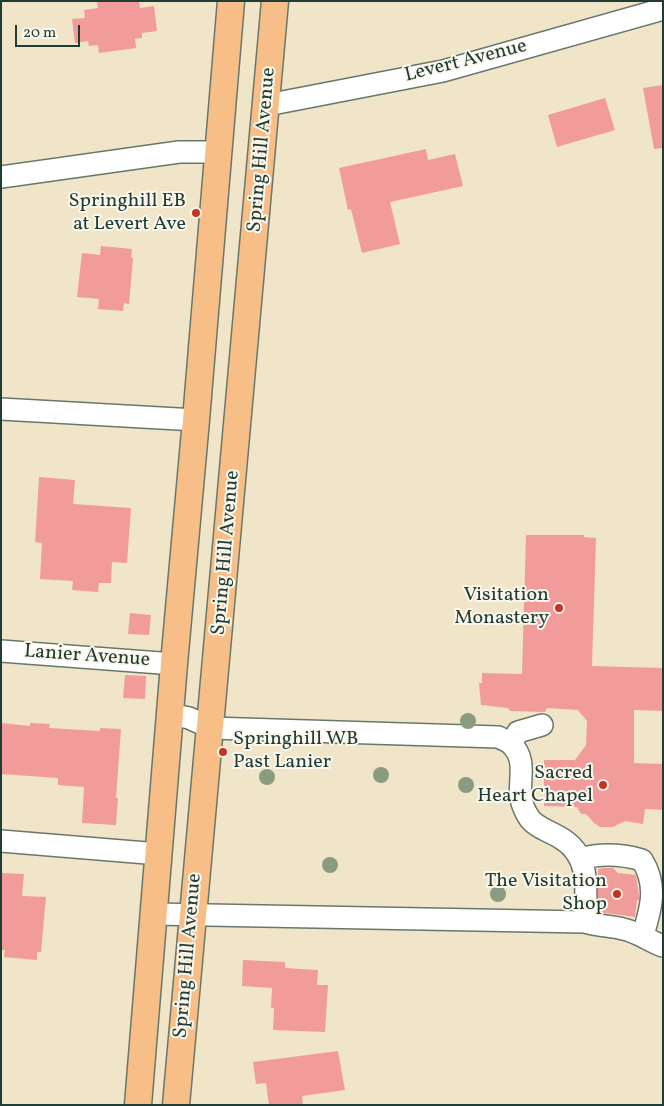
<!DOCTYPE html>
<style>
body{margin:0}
#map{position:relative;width:664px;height:1106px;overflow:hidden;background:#f0e5c8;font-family:Vollkorn,serif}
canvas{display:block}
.frame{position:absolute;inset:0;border:2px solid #1f3d34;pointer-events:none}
.scale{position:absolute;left:15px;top:25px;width:65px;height:22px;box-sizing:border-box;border:2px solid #1f3d34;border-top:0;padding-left:6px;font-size:15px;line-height:18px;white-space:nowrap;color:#1f3d34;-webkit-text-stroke:4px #fbf7ec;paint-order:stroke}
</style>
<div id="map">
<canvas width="664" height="1106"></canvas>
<div class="frame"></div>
<div class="scale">20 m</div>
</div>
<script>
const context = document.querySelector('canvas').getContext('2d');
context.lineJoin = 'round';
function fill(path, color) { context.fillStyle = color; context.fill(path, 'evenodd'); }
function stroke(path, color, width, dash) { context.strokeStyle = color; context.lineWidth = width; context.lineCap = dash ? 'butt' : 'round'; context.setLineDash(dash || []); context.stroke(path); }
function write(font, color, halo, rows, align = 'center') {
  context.font = font + ' Vollkorn,serif'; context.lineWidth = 4; context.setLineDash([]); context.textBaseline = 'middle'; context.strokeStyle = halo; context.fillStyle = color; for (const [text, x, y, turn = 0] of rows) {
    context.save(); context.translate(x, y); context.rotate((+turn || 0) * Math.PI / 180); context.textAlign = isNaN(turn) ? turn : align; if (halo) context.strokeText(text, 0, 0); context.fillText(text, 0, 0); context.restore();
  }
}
const building = new Path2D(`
 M97 1H139L140 8 154 6 157 31 142 33V38L135 39 136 48 99 53 98 45 89 46 88 41 75 43 72 19 85 18 84 10 98 8Z
 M663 85V148L654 149 643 88Z
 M605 98 615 130 557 147 548 115Z
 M426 149 428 160 455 154 463 186 390 202 400 244 362 253 351 209 348 210 339 168Z
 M101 246 132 249 131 258H133L129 304 124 303 123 311 98 309 99 299 77 297 82 253 100 255Z
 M39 477 75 480 73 504 131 508 127 563 112 562 111 583H99L98 592 72 590 73 581 40 579 42 543 35 542Z
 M526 535H584V537L596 538 592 666 663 668V711L634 710V763L663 764V810L645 809 643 824 625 821 613 827H600L594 823 586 814H581L577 807 544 806V760H575L586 745 587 721 578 710 547 708 545 712 510 711 508 708 481 705 479 683H482V673L522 674Z
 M130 613 151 615 149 635 128 634Z
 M125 675 146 676 145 699 123 698Z
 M1 723 30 726V723L50 724 49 728 100 731V728L121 729 116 798H118L116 825 82 823 84 787 58 785V778L1 774Z
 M604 868H613L618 873 636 875 639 896V900H637L635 917 598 912V869Z
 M1 873 24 874 22 896 46 897 41 952H37V960L4 957 5 950H1Z
 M243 960 285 962V968L318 970 317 985H328L325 1032 273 1030 274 1008H271L272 988 242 986Z
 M338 1051 345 1090 302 1096 303 1105H269L266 1083 256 1084 253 1062Z`);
const minor = new Path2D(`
 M267 105 443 71 663 9
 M1 177 179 152H218
 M1 409 196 420
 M1 651 174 664
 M170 714 189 718 211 728 498 737C502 739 508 741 511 744 528 760 518 780 521 799 522 804 525 811 528 816 534 827 549 831 559 837 592 855 586 891 585 922
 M511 744 518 732 542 725
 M1 841 159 854
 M580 859C601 853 621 854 642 860 658 886 651 908 643 935
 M154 914 585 922C598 926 611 926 623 929 638 932 649 941 663 946`);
const major = new Path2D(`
 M138 1105 174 664 196 420 231 1
 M176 1105 275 1`);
const trees = [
 [468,721],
 [381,775],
 [267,777],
 [466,785],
 [330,865],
 [498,894]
];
const markers = [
 [196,213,5,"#c8321e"],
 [559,608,5,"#c8321e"],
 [223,752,5,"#c8321e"],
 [603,785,5,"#c8321e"],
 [617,894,5,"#c8321e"]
];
const streetNames = [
 ["Levert Avenue",466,62,-14],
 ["Spring Hill Avenue",263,150,-85],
 ["Spring Hill Avenue",227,553,-85],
 ["Lanier Avenue",87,657,4],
 ["Spring Hill Avenue",189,956,-85]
];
const poiNames = [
 ["Springhill EB",186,202],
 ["at Levert Ave",186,225],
 ["Visitation",549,596],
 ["Monastery",549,619],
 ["Springhill WB",233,740,"left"],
 ["Past Lanier",233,763,"left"],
 ["Sacred",593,774],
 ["Heart Chapel",593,797],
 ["The Visitation",607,882],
 ["Shop",607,905]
];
fill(building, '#f19c9a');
stroke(minor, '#687868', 24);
stroke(major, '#687868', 29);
stroke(minor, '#fff', 21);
stroke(major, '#f7be87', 26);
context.fillStyle = '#899c82';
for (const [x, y] of trees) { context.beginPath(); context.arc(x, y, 8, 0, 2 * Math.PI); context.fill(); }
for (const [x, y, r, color] of markers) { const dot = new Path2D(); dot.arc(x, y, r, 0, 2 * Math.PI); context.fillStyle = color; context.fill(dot); stroke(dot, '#fbf7ec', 2); }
write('20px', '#1f3d34', '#fbf7ec', streetNames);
write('20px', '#1f3d34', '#fbf7ec', poiNames, 'right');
</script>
